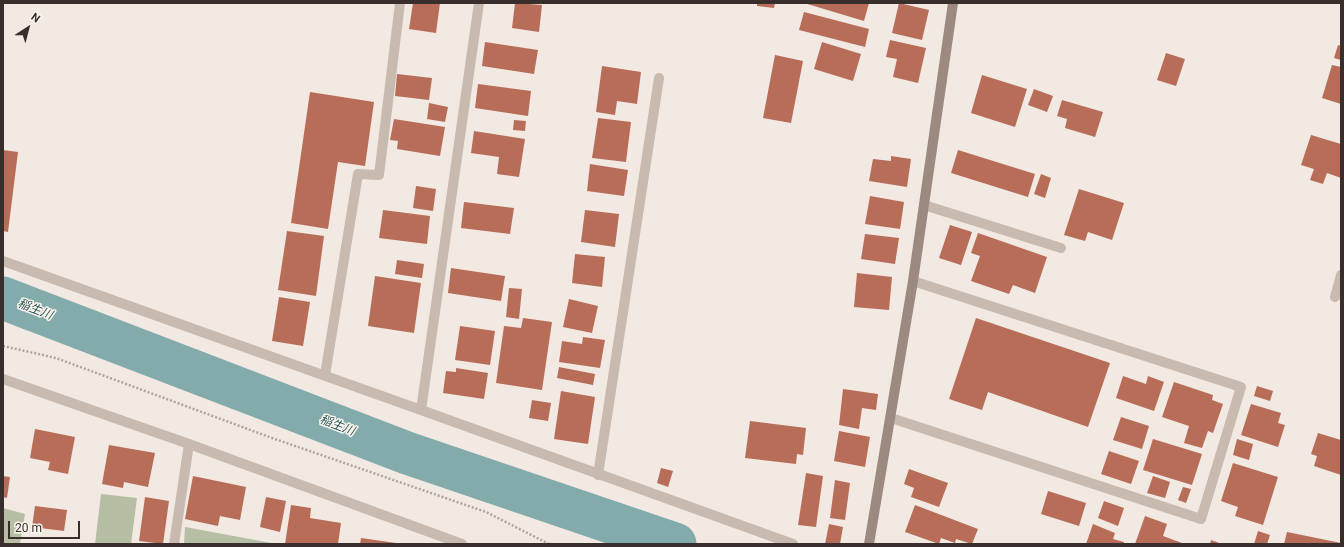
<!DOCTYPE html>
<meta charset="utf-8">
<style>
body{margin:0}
#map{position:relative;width:1344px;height:547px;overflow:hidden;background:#f1e9e2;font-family:Roboto,sans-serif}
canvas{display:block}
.frame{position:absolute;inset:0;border:4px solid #382f2c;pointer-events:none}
.north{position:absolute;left:8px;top:8px;width:40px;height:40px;-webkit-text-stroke:3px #f9f4ee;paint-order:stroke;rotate:36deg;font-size:11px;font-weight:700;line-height:16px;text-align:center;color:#382f2c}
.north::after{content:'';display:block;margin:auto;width:14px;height:18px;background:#382f2c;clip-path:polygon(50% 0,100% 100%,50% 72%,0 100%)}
.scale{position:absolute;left:8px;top:521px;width:72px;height:18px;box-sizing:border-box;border:2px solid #382f2c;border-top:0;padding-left:5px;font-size:12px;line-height:14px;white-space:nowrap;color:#382f2c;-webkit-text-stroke:3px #f9f4ee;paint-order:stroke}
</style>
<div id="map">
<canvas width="1344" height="547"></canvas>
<div class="frame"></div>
<div class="north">N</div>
<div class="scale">20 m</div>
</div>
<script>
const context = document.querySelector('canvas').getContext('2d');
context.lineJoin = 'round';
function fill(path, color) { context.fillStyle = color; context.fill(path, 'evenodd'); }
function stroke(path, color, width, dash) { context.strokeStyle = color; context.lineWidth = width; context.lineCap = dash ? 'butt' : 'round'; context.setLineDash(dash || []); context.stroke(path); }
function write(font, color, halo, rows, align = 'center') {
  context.font = font + ' Roboto,"Noto Sans JP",sans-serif'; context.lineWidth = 3; context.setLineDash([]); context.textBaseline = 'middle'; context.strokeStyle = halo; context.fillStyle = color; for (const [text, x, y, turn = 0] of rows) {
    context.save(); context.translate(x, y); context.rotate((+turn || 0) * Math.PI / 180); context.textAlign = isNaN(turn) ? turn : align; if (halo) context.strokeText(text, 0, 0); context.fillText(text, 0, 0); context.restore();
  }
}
const green = new Path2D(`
 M101 494 137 498 131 544H95Z
 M3 508 25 514 20 544H3Z
 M185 527 277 544H184Z`);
const river = new Path2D(`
 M3 298 407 453 675 544`);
const building = new Path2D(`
 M413 3H440L436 33 409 29Z
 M515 3 542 5 539 32 512 28Z
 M757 3H775L774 8 757 6Z
 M804 3H869L864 21Z
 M899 3 929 10 922 40 892 33Z
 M804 12 869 29 865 47 799 30Z
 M890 40 926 48 918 83 893 77 897 59 886 57Z
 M485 42 538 50 534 74 482 66Z
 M822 42 861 54 853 81 814 69Z
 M1338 45 1341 46V60L1334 58Z
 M1166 53 1185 59 1176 86 1157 80Z
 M775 55 803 61 791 123 763 118Z
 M1332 65 1341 67V104L1322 98Z
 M602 66 641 72 637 104 617 101 615 115 596 112Z
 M397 74 432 78 429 100 395 96Z
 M982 75 1027 89 1015 127 971 113Z
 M478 84 531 91 528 116 475 108Z
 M1034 89 1053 96 1047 112 1028 105Z
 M310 92 374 102 365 166 338 162 328 229 291 223Z
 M1062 100 1103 112 1095 137 1065 128 1067 119 1057 116Z
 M429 103 448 107 445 122 427 119Z
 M598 118 631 122 626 162 592 158Z
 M394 119 445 127 440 156 397 149 398 141 390 140Z
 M514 120 526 121 525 131 513 130Z
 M474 131 525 139 519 177 497 174 499 157 471 153Z
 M1311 135 1341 144V178L1327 173 1323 184 1310 180 1314 169 1301 165Z
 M3 150 18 152 8 232 3 231Z
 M958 150 1035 174 1028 197 951 173Z
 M891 156 911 159 907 187 869 181 873 159 891 161Z
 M590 164 628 170 624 196 587 191Z
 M1041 174 1051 178 1045 198 1034 194Z
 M416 186 436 189 433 211 413 208Z
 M1079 189 1124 203 1112 240 1088 232 1085 241 1064 235Z
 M870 196 904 202 900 229 865 224Z
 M464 202 514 208 510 234 461 228Z
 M383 210 430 216 427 244 379 238Z
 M585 210 619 214 615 247 581 242Z
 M950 225 972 232 961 265 939 258Z
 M287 231 324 236 316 296 278 290Z
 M978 233 1047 257 1035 293 1013 285 1009 294 971 281 980 256 971 253Z
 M865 234 899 238 895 264 861 259Z
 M575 254 605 257 602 287 572 283Z
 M397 260 424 264 422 278 395 274Z
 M451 268 505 276 501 301 448 293Z
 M857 273 892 277 889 310 854 307Z
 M375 276 421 283 414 333 368 326Z
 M509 288 522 289 519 319 506 317Z
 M279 297 310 302 303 346 272 341Z
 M569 299 598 306 592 333 563 327Z
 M523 318 552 322 542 390 496 383 504 326 521 328Z
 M976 318 1110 363 1088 427 988 392 982 410 949 399Z
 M460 326 495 331 490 365 455 360Z
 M583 337 605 340 600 368 559 362 562 341 582 344Z
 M559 367 595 374 593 385 557 378Z
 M456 368 488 373 484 399 443 393 446 371 456 372Z
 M1123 376 1146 384 1148 376 1164 382 1154 411 1116 398Z
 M1174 382 1213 395 1212 400 1223 404 1213 433 1208 431 1202 448 1184 443 1189 426 1162 417Z
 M1257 386 1273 391 1270 401 1254 396Z
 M843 389 878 394 876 410 862 408 859 429 839 425Z
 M561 391 595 397 588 444 554 439Z
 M532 400 551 403 548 421 529 418Z
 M1251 404 1281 413 1278 423 1285 425 1278 447 1241 435Z
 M1121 417 1149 426 1142 449 1113 440Z
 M750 421 806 428 803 455 797 454 796 464 745 458Z
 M35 429 75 437 68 474 48 470 50 462 30 458Z
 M839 431 870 437 865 467 834 461Z
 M1318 433 1341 440V475L1314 466 1317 456 1311 454Z
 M1153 439 1202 454 1192 485 1143 470Z
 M1237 439 1253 444 1249 460 1233 455Z
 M109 445 155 453 148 487 124 482 123 488 102 484Z
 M1109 451 1139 461 1131 484 1101 474Z
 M1233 463 1278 477 1263 525 1235 516 1238 507 1221 501Z
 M661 468 673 471 668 487 657 483Z
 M909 469 948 483 939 507 911 497 914 488 904 484Z
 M806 473 823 476 816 527 798 525Z
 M3 476 10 477 7 498 3 497Z
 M193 476 246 487 240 520 220 516 218 526 185 519Z
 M1153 476 1170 482 1165 498 1147 493Z
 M835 480 850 483 845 520 830 518Z
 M1183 487 1191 489 1186 503 1178 500Z
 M1048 491 1086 503 1079 526 1041 514Z
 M145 497 169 501 163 544 139 541Z
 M266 497 286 501 280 532 260 527Z
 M1104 501 1124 508 1118 526 1098 518Z
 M291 505 311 508 310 518 341 523 338 544H285Z
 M915 505 978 529 972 544 956 539 955 543 941 538 939 544 905 532Z
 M35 506 67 510 64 531 32 527Z
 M1145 516 1167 524 1163 536 1182 543V544H1135Z
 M829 524 843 527 840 544H825Z
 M1093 524 1115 533 1113 539 1124 542V544H1086Z
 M1258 531 1270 535 1267 544H1254Z
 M1287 532 1341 543V544H1284Z
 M361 538 396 543V544H360Z
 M1211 540 1222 544H1210Z`);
const path = new Path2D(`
 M3 346 56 358 272 438 486 512 549 544`);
const lane = new Path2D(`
 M924 205 1061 248
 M325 375 358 174 379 175 400 3`);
const street = new Path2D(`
 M479 3 421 410 793 544
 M3 261 421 410
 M1335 297 1341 275
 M3 379 189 444 462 544
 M891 418 1201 519 1241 387 913 281
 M598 475 659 78
 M174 544 189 444`);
const secondary = new Path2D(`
 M869 544 913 281 953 3`);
const waterNames = [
 ["稲生川",35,310,21],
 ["稲生川",337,426,21]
];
fill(green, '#b6bfa3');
stroke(river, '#84abab', 43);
fill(building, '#b86d59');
stroke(path, '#b4a499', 2.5, [2, 2]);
stroke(lane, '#c8baaf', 10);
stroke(street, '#c8baaf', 10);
stroke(secondary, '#9c8980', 10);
write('italic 12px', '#265355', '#f9f4ee', waterNames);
</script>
